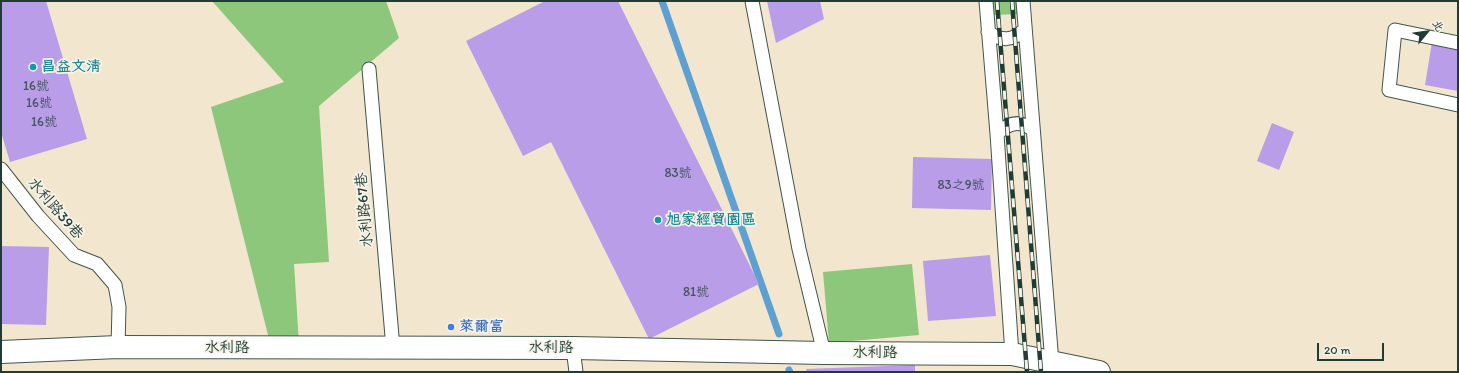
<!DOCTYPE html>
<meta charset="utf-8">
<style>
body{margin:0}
#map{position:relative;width:1459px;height:373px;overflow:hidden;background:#f3e6cf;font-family:Itim,"LXGW WenKai TC",sans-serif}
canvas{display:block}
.frame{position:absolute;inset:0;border:2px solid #1f3d34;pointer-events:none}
.north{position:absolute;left:1407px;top:12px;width:40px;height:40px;-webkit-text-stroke:3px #f7f3e8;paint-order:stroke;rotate:61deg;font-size:11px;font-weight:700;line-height:16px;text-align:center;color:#1f3d34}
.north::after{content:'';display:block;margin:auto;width:14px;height:18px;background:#1f3d34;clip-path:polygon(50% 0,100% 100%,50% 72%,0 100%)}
.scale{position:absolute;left:1317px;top:343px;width:67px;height:18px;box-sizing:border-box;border:2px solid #1f3d34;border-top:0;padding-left:5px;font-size:12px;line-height:14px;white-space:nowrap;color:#1f3d34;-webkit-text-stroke:3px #f7f3e8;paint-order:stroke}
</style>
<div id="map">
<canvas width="1459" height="373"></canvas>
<div class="frame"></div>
<div class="north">北</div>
<div class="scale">20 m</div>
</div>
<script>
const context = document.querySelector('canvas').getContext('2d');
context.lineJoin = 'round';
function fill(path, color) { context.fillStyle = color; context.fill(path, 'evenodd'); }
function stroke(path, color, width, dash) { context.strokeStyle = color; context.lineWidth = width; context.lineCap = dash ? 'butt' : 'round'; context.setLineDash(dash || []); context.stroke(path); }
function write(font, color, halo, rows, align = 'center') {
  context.font = font + ' Itim,"LXGW WenKai TC",sans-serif'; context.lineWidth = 3.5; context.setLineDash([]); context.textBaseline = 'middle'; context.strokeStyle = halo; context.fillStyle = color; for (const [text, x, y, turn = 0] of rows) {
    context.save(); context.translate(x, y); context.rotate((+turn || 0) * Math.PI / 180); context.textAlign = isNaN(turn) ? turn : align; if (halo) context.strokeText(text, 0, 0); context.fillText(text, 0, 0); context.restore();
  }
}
const green = new Path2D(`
 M212 1H386L399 38 319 106 329 262 294 264 299 344 270 343 211 107 284 82Z
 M991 1H1019L1020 14 992 15Z
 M912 264 919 335 829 343 823 272Z`);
const stream = new Path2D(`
 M662 1 779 334
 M789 370 790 372`);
const building = new Path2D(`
 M1 1H46L87 139 10 162 1 132Z
 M545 1H618L759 284 649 339 551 142 523 156 466 41Z
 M767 1H820L824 19 776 43Z
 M1432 42 1458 47V91L1425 85Z
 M1272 123 1294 132 1279 170 1257 161Z
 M913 157 992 159 991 210 912 208Z
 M1 246 49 247 46 325 1 324Z
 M990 255 996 316 928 321 923 261Z
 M915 365V372H807L806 369Z`);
const service = new Path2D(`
 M752 1 799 249 824 353
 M986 1 997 134 1012 354
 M1023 1 1052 363
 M988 32C1002 42 1013 41 1025 29
 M1458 43 1395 30 1389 90 1458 105
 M369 69 393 348
 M997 134C1009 122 1020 120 1033 130
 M1 169 38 216 74 255 97 264 115 285 119 307 118 347
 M573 348 576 372`);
const minor = new Path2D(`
 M1 352 118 347 573 348 824 353 1012 354 1099 372`);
const rail = new Path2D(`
 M997 1 1027 372
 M1012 1 1041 372`);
const markers = [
 [33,67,4,"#0f9aa8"],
 [658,220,4,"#0f9aa8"],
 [451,327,4,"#3f7fe0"]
];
const numberNames = [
 ["16號",36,87],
 ["16號",39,104],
 ["16號",44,123],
 ["83號",678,174],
 ["83之9號",961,186],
 ["81號",696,293]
];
const cultureNames = [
 ["昌益文清",41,67],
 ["旭家經貿園區",666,220]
];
const streetNames = [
 ["水利路39巷",55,209,49],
 ["水利路67巷",365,210,-95],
 ["水利路",227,348],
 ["水利路",551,348],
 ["水利路",875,353]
];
const shopNames = [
 ["萊爾富",459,327]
];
fill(green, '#8cc77c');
stroke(stream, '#5ea0d1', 7);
fill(building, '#b99de8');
stroke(service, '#3f564b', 15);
stroke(minor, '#3f564b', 24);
stroke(service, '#fff', 13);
stroke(minor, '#fff', 22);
stroke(rail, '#1f3d34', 4.5);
stroke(rail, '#f7f3e8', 3, [9]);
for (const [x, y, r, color] of markers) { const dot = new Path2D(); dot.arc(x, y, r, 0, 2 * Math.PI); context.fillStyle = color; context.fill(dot); stroke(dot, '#f7f3e8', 1.5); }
write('13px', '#465561', null, numberNames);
write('bold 15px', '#0d838f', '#f7f3e8', cultureNames, 'left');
write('15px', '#1f3d34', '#f7f3e8', streetNames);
write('bold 15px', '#366cbe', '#f7f3e8', shopNames, 'left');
</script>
